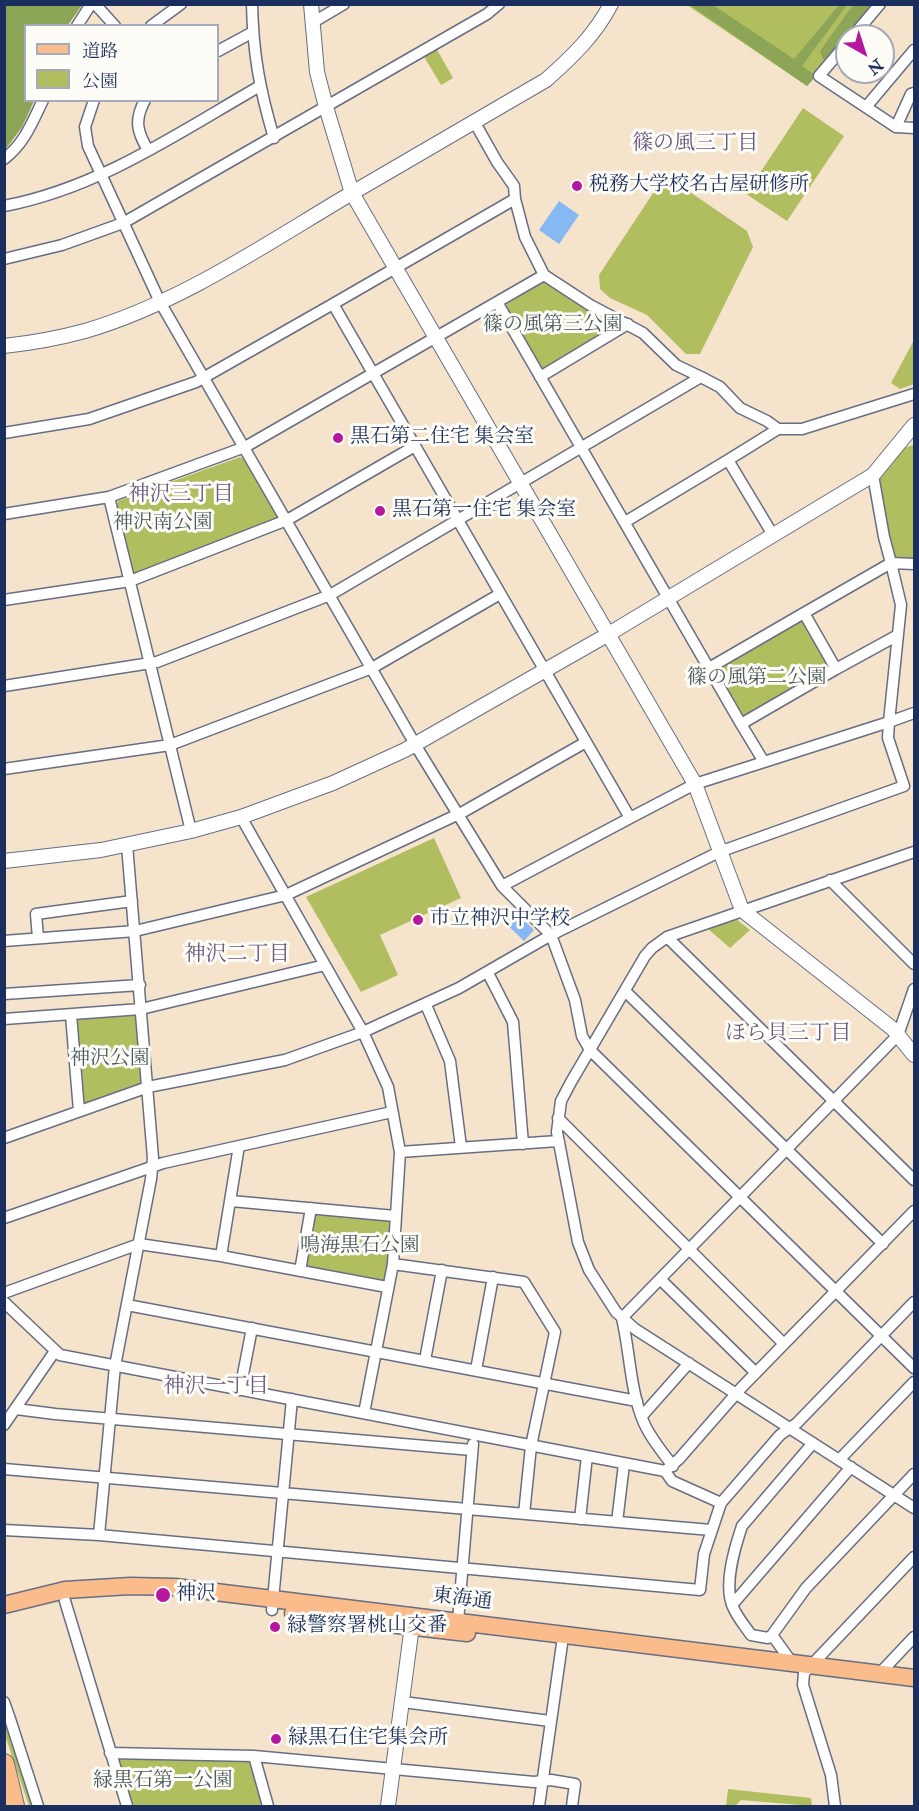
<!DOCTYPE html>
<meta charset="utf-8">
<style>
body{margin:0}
#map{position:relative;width:919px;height:1811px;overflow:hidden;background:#f5e4cb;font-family:"IM FELL Double Pica","Noto Serif JP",serif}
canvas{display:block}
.frame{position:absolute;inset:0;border:6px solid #1b2f5e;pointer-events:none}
.legend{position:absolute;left:24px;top:24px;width:195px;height:78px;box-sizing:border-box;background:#fdfcf7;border:2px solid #a3aaba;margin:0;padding:8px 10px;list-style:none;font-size:18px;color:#1b2f5e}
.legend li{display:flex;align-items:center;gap:12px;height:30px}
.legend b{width:30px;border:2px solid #a3aaba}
.north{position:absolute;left:835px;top:24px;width:60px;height:60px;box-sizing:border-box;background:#fdfcf7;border:2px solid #a3aaba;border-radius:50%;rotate:141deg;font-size:16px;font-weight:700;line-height:24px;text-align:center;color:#1b2f5e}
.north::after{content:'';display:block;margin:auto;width:21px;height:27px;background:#b5179e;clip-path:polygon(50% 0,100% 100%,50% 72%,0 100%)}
</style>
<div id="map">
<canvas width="919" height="1811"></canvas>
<div class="frame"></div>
<ul class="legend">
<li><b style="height:8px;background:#f9bc8a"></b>道路</li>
<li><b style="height:16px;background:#b0be60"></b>公園</li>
</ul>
<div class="north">N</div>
</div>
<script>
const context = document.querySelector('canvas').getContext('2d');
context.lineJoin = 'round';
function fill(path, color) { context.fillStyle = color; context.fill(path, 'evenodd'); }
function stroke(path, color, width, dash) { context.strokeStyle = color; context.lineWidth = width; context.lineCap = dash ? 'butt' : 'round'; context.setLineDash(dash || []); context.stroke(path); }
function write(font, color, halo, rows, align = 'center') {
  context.font = font + ' "IM FELL Double Pica","Noto Serif JP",serif'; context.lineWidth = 6; context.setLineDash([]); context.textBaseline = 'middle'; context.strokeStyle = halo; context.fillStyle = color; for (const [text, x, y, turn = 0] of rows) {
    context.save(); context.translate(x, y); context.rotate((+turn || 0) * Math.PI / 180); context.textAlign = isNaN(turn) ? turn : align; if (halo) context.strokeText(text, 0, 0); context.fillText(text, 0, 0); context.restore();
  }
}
const green = new Path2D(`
 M687 5H872L814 74 816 76 807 86Z
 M436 48 453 78 441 85 423 55Z
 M803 108 844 136 787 221 746 194Z
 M665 175 747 231 753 247 700 354H686L647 315 610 298 600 289 599 275Z
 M545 281 588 309 614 321 616 329 544 370 539 368 506 308 507 304Z
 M914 340V384L900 389 891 383Z
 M913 445 914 561 897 560 892 556 879 478 904 448Z
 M240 457 244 459 277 516 275 521 136 574 131 572 116 505 118 501Z
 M800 620H805L831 665 828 670 747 717 742 716 716 672 717 668Z
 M434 838 461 898 380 935 398 975 361 992 306 897Z
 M736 919 750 930 730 948 707 928Z
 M134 1014 138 1018 143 1081 139 1086 89 1105 82 1100 75 1022 78 1018Z
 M317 1213 388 1219 392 1224 389 1261 386 1280 381 1282 307 1268 304 1264 313 1216Z
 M4 1717 35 1806H29L5 1735Z
 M122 1757 249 1761 252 1763 264 1806H132L118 1764Z
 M728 1789 811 1798 812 1806 741 1800 735 1806H726Z`);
const forest = new Path2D(`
 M5 4 82 5 68 25 26 26V100L34 101 22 127 5 150Z
 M690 5H713L794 59 839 5H847L802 66 816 76 807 86Z
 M853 5H872L827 58 823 59 820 51Z`);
const water = new Path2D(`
 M559 201 579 215 559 244 539 230Z
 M508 905 534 930 524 941 498 916Z`);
const minor = new Path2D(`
 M95 4 115 26
 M252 4C253 54 260 91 274 138
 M312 23 344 4
 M77 26 91 4
 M151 26 181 4
 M853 36 880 4
 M847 43 819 76 896 127
 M218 51 253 32
 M914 93 911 94 896 127 914 128
 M94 100 85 127 88 146 160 302 419 751 502 886 551 935 575 1000 582 1036 590 1050 914 1368
 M145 100C134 120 137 132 148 150
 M866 107 914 50
 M475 123 497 162 514 186 515 199
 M4 159C24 144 32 123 43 100
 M4 206C99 188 178 133 260 86
 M4 259 62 245 123 223 487 14 499 4
 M497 302 741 724
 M540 377 628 324
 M701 377 720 387 740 408 767 421 778 429H802L914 394
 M4 433 89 419 196 382 333 304 630 818 695 784 764 762 741 724 836 669 804 613 891 563 884 537 873 475
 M728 460 778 429
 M109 497 245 447 544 275 525 237 515 199 333 304
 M4 514 109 497 191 831
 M625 522 728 460 773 535
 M914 564 891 563 901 605 889 722 914 713
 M4 600 130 581 287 520 415 446
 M709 668 804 613
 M836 669 898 635
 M4 686 157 662 330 595 701 377 676 365 643 333 590 305 544 275
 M4 769 170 745 372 668 500 594
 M241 817 363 1032 459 988 551 935 719 852 904 786 888 738 889 722 764 762
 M914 852 667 937 652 948 645 956 571 1082 561 1101 557 1132 578 1242 589 1270 616 1312 635 1329 914 1508
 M830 880 914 964
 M502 886 630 818
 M667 937 914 1180
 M38 938 36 914 132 901
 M4 941 135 931 286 895 463 812 586 742
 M488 973 513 1022 523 1144
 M625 991 883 1244
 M4 994 140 985
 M426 1005 450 1061 461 1147
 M71 1015 79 1111
 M4 1019 141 1009 325 965
 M558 1118 784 1344
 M4 1138 148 1087 285 1060 363 1032 388 1087 400 1152 393 1264 364 1413
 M400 1152 558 1141
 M231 1201 395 1216
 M4 1218 163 1163 392 1112
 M221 1256 239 1146
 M393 1264 524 1282 555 1332 531 1446 524 1514
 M300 1271 311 1208
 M660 1279 756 1373
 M4 1293 139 1244 221 1256 387 1287
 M4 1302 60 1355 665 1471 679 1459 742 1387 914 1211
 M127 1305 637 1401
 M425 1360 442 1270
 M476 1370 493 1277
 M240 1390 252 1328
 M16 1409 55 1414 472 1450
 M642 1416 689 1363
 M4 1425 55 1351
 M813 1443 742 1526C735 1547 723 1585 733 1607 737 1617 745 1626 751 1635L768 1638 772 1635 806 1588 914 1474
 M839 1460 914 1382
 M673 1466C663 1453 651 1439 644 1423 630 1391 630 1352 622 1318L898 1035 914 989
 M4 1469 711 1530
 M665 1471 672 1481 721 1503
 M580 1519 587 1456
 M617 1522 624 1464
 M4 1530 99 1535 700 1590 704 1554 721 1503 780 1435 797 1423 914 1302
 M99 1535 115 1366 151 1179 153 1158 127 845
 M65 1601 127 1806
 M732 1605 851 1467
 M272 1610 292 1399
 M458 1621 473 1444
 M772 1635 793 1664
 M880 1673 914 1637
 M4 1702 10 1719
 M403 1702 550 1721
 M4 1714 10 1719 38 1806
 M110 1753 254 1756 534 1782 551 1780 575 1784 572 1806
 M254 1756 268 1806
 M539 1806 562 1644
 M835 1806 831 1775 803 1685 804 1673 914 1557`);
const tertiary = new Path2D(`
 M311 4 317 72 326 107 352 193 546 80C572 57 595 35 611 4
 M4 346C32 343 59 338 85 331 181 303 267 243 352 193L695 784 742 910 893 1029 914 1055
 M4 861 101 850 191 831 241 817 333 783 405 750 607 635 873 475 914 425
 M388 1806 413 1618`);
const primary = new Path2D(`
 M4 1605 65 1590 130 1586 175 1587 914 1678
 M293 1613 467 1633`);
const motorway = new Path2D(`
 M4 1764 14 1806`);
const markers = [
 [577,186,6,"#b5179e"],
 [338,438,6,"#b5179e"],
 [380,511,6,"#b5179e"],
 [418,920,6,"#b5179e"],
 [163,1595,8,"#b5179e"],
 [275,1627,6,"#b5179e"],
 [276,1739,6,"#b5179e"]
];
const poiNames = [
 ["税務大学校名古屋研修所",589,186],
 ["黒石第二住宅 集会室",350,438],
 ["黒石第一住宅 集会室",392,511],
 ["市立神沢中学校",430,920],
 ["神沢",176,1595],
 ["緑警察署桃山交番",287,1627],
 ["緑黒石住宅集会所",288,1739]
];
const parkNames = [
 ["篠の風第三公園",553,326],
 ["神沢南公園",163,524],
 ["篠の風第二公園",757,679],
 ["神沢公園",110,1060],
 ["鳴海黒石公園",360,1247],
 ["緑黒石第一公園",163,1782]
];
const streetNames = [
 ["東海通",462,1600,7]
];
const neighbourhoodNames = [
 ["篠の風三丁目",695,144],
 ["神沢三丁目",181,495],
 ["神沢二丁目",237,955],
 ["ほら貝三丁目",788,1034],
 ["神沢一丁目",216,1387]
];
fill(green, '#b0be60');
fill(forest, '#8ca556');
fill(water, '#86b9f3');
stroke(minor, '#676e84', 13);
stroke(tertiary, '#676e84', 16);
stroke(primary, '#676e84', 19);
stroke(motorway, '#676e84', 22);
stroke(minor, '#fff', 10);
stroke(tertiary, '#fff', 14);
stroke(primary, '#f9bc8a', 16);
stroke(motorway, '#f9bc8a', 20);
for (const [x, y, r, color] of markers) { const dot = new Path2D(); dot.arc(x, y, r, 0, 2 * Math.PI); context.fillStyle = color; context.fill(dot); stroke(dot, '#fdfcf7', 2); }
write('20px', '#1b2f5e', '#fdfcf7', poiNames, 'left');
write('20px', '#485a5f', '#fdfcf7', parkNames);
write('20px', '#1b2f5e', '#fdfcf7', streetNames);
write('21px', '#685981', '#fdfcf7', neighbourhoodNames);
</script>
